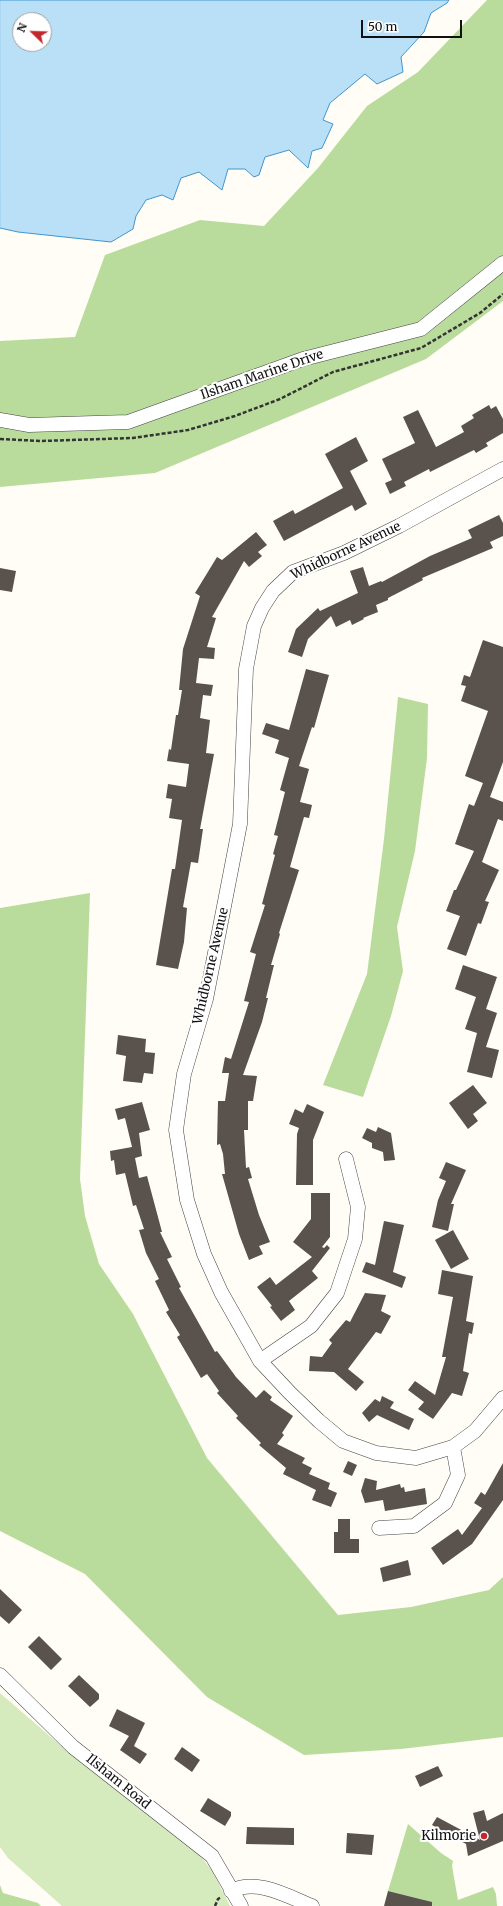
<!DOCTYPE html>
<style>
body{margin:0}
#map{position:relative;width:503px;height:1906px;overflow:hidden;background:#fffdf5;font-family:Merriweather,serif}
canvas{display:block}
.north{position:absolute;left:12px;top:12px;width:40px;height:40px;box-sizing:border-box;background:#fff;border:1px solid #a0a0a0;border-radius:50%;rotate:293deg;font-size:11px;font-weight:700;line-height:16px;text-align:center;color:#111}
.north::after{content:'';display:block;margin:auto;width:14px;height:18px;background:#c4262e;clip-path:polygon(50% 0,100% 100%,50% 72%,0 100%)}
.scale{position:absolute;left:361px;top:20px;width:101px;height:18px;box-sizing:border-box;border:2px solid #111;border-top:0;padding-left:5px;font-size:12px;line-height:14px;white-space:nowrap;color:#111;-webkit-text-stroke:3px #fff;paint-order:stroke}
</style>
<div id="map">
<canvas width="503" height="1906"></canvas>
<div class="north">N</div>
<div class="scale">50 m</div>
</div>
<script>
const context = document.querySelector('canvas').getContext('2d');
context.lineJoin = 'round';
function fill(path, color) { context.fillStyle = color; context.fill(path, 'evenodd'); }
function stroke(path, color, width, dash) { context.strokeStyle = color; context.lineWidth = width; context.lineCap = dash ? 'butt' : 'round'; context.setLineDash(dash || []); context.stroke(path); }
function write(font, color, halo, rows, align = 'center') {
  context.font = font + ' Merriweather,serif'; context.lineWidth = 4; context.setLineDash([]); context.textBaseline = 'middle'; context.strokeStyle = halo; context.fillStyle = color; for (const [text, x, y, turn = 0] of rows) {
    context.save(); context.translate(x, y); context.rotate((+turn || 0) * Math.PI / 180); context.textAlign = isNaN(turn) ? turn : align; if (halo) context.strokeText(text, 0, 0); context.fillText(text, 0, 0); context.restore();
  }
}
const green = new Path2D(`
 M0 1693 67 1751 199 1854 213 1872 230 1906H62L8 1858 0 1847Z`);
const forest = new Path2D(`
 M487 0H503V301L426 359 155 473 0 487V341L75 337 105 255 200 220 264 226 318 168 367 106 418 72Z
 M398 697 428 704 427 758 415 851 397 927 403 971 391 1016 363 1097 323 1085 367 974 384 839Z
 M90 893 80 1179 85 1216 99 1264 133 1314 207 1458 338 1615 411 1607 489 1590 503 1577V1737L401 1749 304 1755 207 1697 85 1574 0 1531V908Z
 M408 1824 441 1853 453 1861 452 1866 458 1900 493 1887 496 1894 497 1906H433L424 1900 388 1891Z
 M0 1885 3 1893 38 1903 41 1906H0Z`);
const water = new Path2D(`
 M0 0H449L447 3 431 13 424 32 401 57 403 72 377 84 365 74 330 103 323 120 333 124 322 148 312 151 308 168 289 150 265 157 259 175 254 177 245 169H228L222 190 199 172 181 178 173 200 162 195 146 200 136 216 133 229 111 242 18 232 0 228ZM20 20H44V44H20Z`);
const building = new Path2D(`
 M489 405 491 409 496 406 503 419V433L486 443 488 446 476 453 474 450 430 472 429 469 404 482 406 486 390 494 385 483 392 480 382 459 415 443 403 417 418 410 436 447 464 432 461 426 474 418 472 415Z
 M356 437 368 461 350 471 367 504 355 511 352 505 284 541 273 521 293 510 295 514 343 488 325 454Z
 M499 515 503 523V536L490 542 493 548 422 578 423 580 388 598V600L376 605 378 612 363 618 364 619 352 625 350 620 336 627 331 616 308 639 302 657 288 652 296 629 318 608 320 611 358 593 350 571 363 567 369 586 381 581 382 582 430 556 472 538 468 530Z
 M256 532 267 545 258 552 262 556 249 567 244 561 212 617 216 618 207 647 215 648 214 659 199 658 196 683 213 685 211 696 203 695 200 718 210 720 206 753 214 754 200 829H203L198 863 191 862 183 907 187 908 184 942 178 969 156 965 172 869H175L182 820 169 818 172 799 166 798 168 784 186 787 189 764 167 761 169 749 171 750 176 715H178L182 690H179L183 649 200 596 195 593 217 557 222 560Z
 M0 568 16 571 12 592 0 590Z
 M483 640 503 647V762L490 797 503 802V821L498 819 482 862 499 870 485 901 489 902 481 924 478 923 466 956 447 949 460 916 446 911 454 890H456L474 851 455 844 469 804 474 806 483 783 465 776 488 711 461 701 466 686 461 685 464 675 470 677Z
 M306 669 329 675 314 728 312 727 299 766 309 769 300 802 312 805 309 818 304 817 290 867 299 870 279 933 280 934 271 965H274L266 998H268L262 1022 243 1075 257 1076 253 1101H248V1130H244L246 1168 249 1167 252 1178 248 1179 259 1215 270 1242 259 1246 263 1254 249 1260 239 1234 222 1174H225L223 1154 220 1144 217 1145 218 1101H225L229 1073H222L225 1057 231 1059 249 1002 244 1001 256 954 250 952 265 905 262 904 275 855 273 854 278 836 274 835 285 792 280 790 289 758 275 753 279 740 262 734 266 723 289 730Z
 M463 965 497 977 486 1009 497 1013 486 1047 499 1050 492 1078 467 1072 477 1033 465 1029 476 997 455 989Z
 M118 1035 146 1039 145 1052 155 1053 153 1074 144 1073 142 1083 123 1081 126 1056 116 1054Z
 M473 1085 487 1103 473 1114 478 1121 468 1129 449 1103Z
 M142 1102 150 1130 139 1133 142 1156 135 1158 139 1178 147 1176 162 1232H160L172 1257 167 1259 181 1287 179 1288 215 1352 217 1351 236 1377 256 1398 264 1390 272 1397 270 1400 293 1416 282 1433 284 1435 277 1444 305 1458 302 1463 312 1468 309 1474 330 1483 328 1489 337 1493 331 1507 312 1500 316 1490 283 1474 286 1468 259 1445 261 1443 236 1418 238 1416 217 1393 219 1391 207 1374 201 1378 177 1337 180 1335 166 1312 169 1310 155 1281 159 1279 146 1253 139 1230 144 1229 136 1205 133 1206 125 1173 116 1175 114 1160 111 1161 110 1151 132 1147 125 1118 118 1120 115 1109Z
 M307 1104 324 1112 313 1140V1185H296L297 1134 299 1128 289 1124 295 1109 303 1113Z
 M378 1127 391 1133 395 1160 384 1161 383 1152 372 1148V1143L362 1138 367 1128 376 1132Z
 M446 1162 466 1170 451 1204H454L448 1231 432 1227 438 1200 446 1181 439 1178Z
 M311 1193H330V1237L322 1247 324 1248 327 1245 330 1248 312 1271 318 1278 289 1301 295 1310 281 1321 270 1307 272 1306 257 1287 270 1277 276 1285 312 1257 293 1242 311 1219Z
 M384 1221 404 1225 393 1272 406 1277 402 1288 362 1272 366 1262 375 1265Z
 M453 1230 469 1259 451 1269 435 1240Z
 M442 1270 473 1276 466 1321 474 1323 472 1334 469 1333 463 1371 469 1373 462 1396 452 1393 433 1419 418 1409 424 1402 408 1390 415 1381 435 1395 446 1357H442L453 1297 438 1294Z
 M365 1293 386 1295 381 1311 391 1316 381 1334 376 1332 348 1369 364 1382 356 1391 334 1372 309 1371 310 1356 322 1357 332 1343 329 1340 346 1320 350 1322Z
 M382 1396 394 1402 390 1408 414 1419 409 1430 377 1415 369 1422 362 1413 375 1399 380 1402Z
 M348 1461 357 1465 352 1476 343 1472Z
 M503 1463V1500L472 1544 443 1565 431 1548 458 1529 462 1535 482 1508 474 1503 481 1492 485 1495Z
 M365 1478 377 1481 376 1490 400 1484 401 1488 404 1487 405 1492 425 1488 427 1504 385 1511 383 1500 365 1503 361 1491Z
 M338 1519H350V1539H359V1553H334V1532H338Z
 M408 1560 411 1575 383 1582 380 1568Z
 M0 1589 22 1610 9 1624 0 1616Z
 M39 1636 62 1659 51 1670 28 1647Z
 M79 1675 99 1694V1699L90 1707 68 1686Z
 M117 1709 145 1723 134 1746 147 1754 140 1764 120 1750 129 1736 109 1726Z
 M182 1747 200 1760 192 1772 174 1759Z
 M438 1766 443 1776 420 1787 415 1776Z
 M208 1798 231 1812V1816L225 1826 200 1811Z
 M484 1810 487 1821 503 1813V1841L468 1856 466 1844 432 1825 437 1817 480 1840 473 1813Z
 M247 1827 294 1828V1845L246 1844Z
 M347 1833 374 1835 372 1855 346 1853Z
 M388 1891 432 1902V1906H384Z`);
const path = new Path2D(`
 M0 439 41 441 133 438 188 430 235 416 280 399 333 372 421 348 480 313 503 294
 M215 1906 218 1899 221 1897`);
const minor = new Path2D(`
 M0 420 29 425 128 422 303 359 421 329 503 263
 M503 469 399 526 344 553 293 572 273 591 262 608 254 626 246 669 240 824 206 999 184 1074 176 1130 187 1200 204 1254 221 1292 260 1361 290 1393 319 1421 343 1441 376 1453 416 1458 453 1447 475 1431 503 1398
 M260 1361 311 1326 337 1293 355 1239 358 1207 346 1159
 M379 1528 414 1526 445 1503 458 1475 453 1447
 M0 1675 73 1747 212 1856 241 1906
 M231 1891C257 1878 287 1896 312 1906`);
const markers = [
 [484,1836,4,"#c4262e"]
];
const streetNames = [
 ["Ilsham Marine Drive",262,375,-19],
 ["Whidborne Avenue",346,551,-25],
 ["Whidborne Avenue",211,966,-77],
 ["Ilsham Road",118,1782,39]
];
const poiNames = [
 ["Kilmorie",476,1836]
];
fill(green, '#d5ebbd');
fill(forest, '#b9dc9c');
fill(water, '#b9e0f7');
stroke(water, '#3f96cf', 1);
fill(building, '#5a524d');
stroke(minor, '#444', 15);
stroke(path, '#333', 2.5, [4, 2]);
stroke(minor, '#fff', 14);
for (const [x, y, r, color] of markers) { const dot = new Path2D(); dot.arc(x, y, r, 0, 2 * Math.PI); context.fillStyle = color; context.fill(dot); stroke(dot, '#fff', 1.5); }
write('13px', '#111', '#fff', streetNames);
write('13px', '#111', '#fff', poiNames, 'right');
</script>
